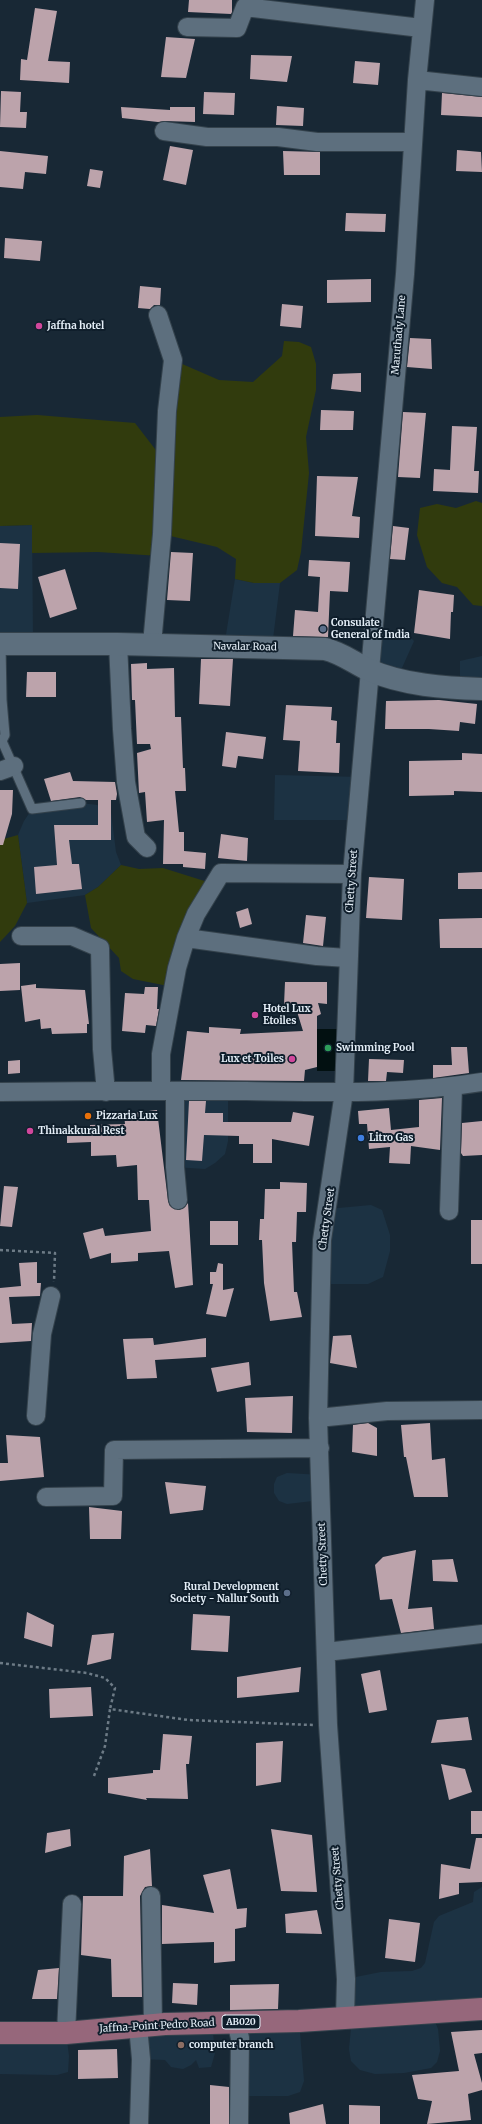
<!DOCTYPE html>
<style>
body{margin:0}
canvas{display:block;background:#182835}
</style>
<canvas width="482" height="2124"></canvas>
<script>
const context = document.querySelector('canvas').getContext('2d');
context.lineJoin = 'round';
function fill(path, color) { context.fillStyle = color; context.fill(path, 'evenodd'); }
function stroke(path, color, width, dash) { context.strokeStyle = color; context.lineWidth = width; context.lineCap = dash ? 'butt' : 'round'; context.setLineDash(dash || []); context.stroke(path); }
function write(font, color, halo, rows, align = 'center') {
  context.font = font + ' Merriweather,serif'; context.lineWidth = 4; context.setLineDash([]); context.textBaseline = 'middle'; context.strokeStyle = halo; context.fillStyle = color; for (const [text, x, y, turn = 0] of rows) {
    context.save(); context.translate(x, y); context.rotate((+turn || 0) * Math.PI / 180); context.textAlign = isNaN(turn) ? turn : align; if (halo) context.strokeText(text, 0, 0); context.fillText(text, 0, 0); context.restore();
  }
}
const built = new Path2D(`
 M32 525 33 644H0V526Z
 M235 579 254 583H280L272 647H224Z
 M372 629 393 630 406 633 414 641 397 679 370 670Z
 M482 656V689L460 688V661Z
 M275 775 360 777 356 820H274Z
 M81 803 97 805 111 812 116 852 121 865 98 887 85 895 27 903 18 835 24 821 32 809Z
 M175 1091H228V1141L225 1154 215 1163 205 1169 175 1167Z
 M371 1205 382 1210 390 1235V1251L383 1277 368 1284H321L328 1209Z
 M287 1473 321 1475V1500L287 1504 279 1501 274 1493V1484L277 1477Z
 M482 1887V2009L431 2012 438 2029 440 2051 437 2062 431 2068 404 2073 375 2074 360 2070 351 2061 349 2049 352 2018 346 1979 381 1972 412 1971 421 1968 425 1963 434 1922 439 1916 473 1902 474 1892Z
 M299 2021 304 2081 300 2092 288 2096H239L236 2022Z
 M212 2023 215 2053 211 2067 199 2068 196 2060 191 2065 183 2069 171 2067 165 2060 141 2059 138 2026Z
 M0 2033H66L69 2056 68 2072 57 2075 0 2074Z`);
const green = new Path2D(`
 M284 341 299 342 311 347 316 364V390L306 437 309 473 301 552 297 570 280 583H254L235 579 236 559 217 547 162 534 160 556 98 552 32 553V525L0 526V417L37 415 135 423 165 462 173 360 219 380 253 382 282 356Z
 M476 501 482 503V606L473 605 457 587 442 583 427 567 417 535 420 508 437 504 456 508Z
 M18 835 27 903 15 926 0 942V840Z
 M121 865 139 869 163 868 214 884 173 987 133 979 121 971 119 958 91 928 85 895 98 887Z`);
const water = new Path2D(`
 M317 1029H339L340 1071H317Z`);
const building = new Path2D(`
 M189 0H232V12L231 14 188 12Z
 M35 8 57 11 48 61 70 62 69 83 20 80 21 59 27 60Z
 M166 37 195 39 186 78 161 77Z
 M251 55 292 56 287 82 250 79Z
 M355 61 380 63 378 85 353 83Z
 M1 91 21 92 20 112H27L26 128 0 127Z
 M204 92 235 93 234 115 203 114Z
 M442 93 482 97V117L441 115Z
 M277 106 304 108 303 126 276 125Z
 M121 107 170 110V107H195V122L165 121 158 122 122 118Z
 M170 146 193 150 186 185 163 180Z
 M457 150 481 152 482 172 456 171Z
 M0 151 48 156 46 174 25 172 23 189 0 187Z
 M283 151 320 152V175H284Z
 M90 169 103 171 100 188 87 186Z
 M346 213 386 214 385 232 345 231Z
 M5 238 42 241 40 261 4 258Z
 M371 279V302L327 303V280Z
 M140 286 161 288 160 305H154L150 309 138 308Z
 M282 304 303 306 301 328 280 326Z
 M410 338 431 339 432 369 407 367Z
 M361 373V392L331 389 333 374Z
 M321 410 354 411 353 430H320Z
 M403 412 426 413 420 478 398 477Z
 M452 426 477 427 474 471H479L478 493 433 491 434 469 450 470Z
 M317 476 358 477 352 516 360 517 359 538 315 536Z
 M393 526 409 528 405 560 390 559Z
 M0 543 20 544 18 589 0 588Z
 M171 552 193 553 190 601 167 600Z
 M309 560 350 562 348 592 330 591 328 637 293 636 295 610 318 612 320 577 308 576Z
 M65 569 77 609 50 618 38 577Z
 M419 590 454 595 453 612H451L450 639 414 633Z
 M201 659H233L230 706 199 704Z
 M147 663V669L174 668 175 717H181L183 768H185L186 791H175L179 832H184V851L206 853 205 869 183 867V864H163L164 820 147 822 145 792 139 793 137 753 151 749 150 744H137L135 700H132L131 664Z
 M27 672H56V697H26Z
 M439 700 477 704 475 724 460 722 459 731 429 729H385L386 701Z
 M286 705 332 707 331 720 337 721 336 743H340L339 773 298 771 300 741 283 740Z
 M226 732 266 737 263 759 238 756 236 768 222 766Z
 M462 753 482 754V792L454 791V795L409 796V761L462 760Z
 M70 772 73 781 115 782 117 794 116 800H111V840H69L72 864H79L82 889 36 894 34 867 57 865 54 825H98V800H86L80 797 51 801 44 779Z
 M0 790H13L12 814 3 845H0Z
 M221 834 248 838 247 861 218 858Z
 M482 872V889H458V873Z
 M369 877 404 879 402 920 366 918Z
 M248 908 252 924 240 928 236 912Z
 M306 915 326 917 323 946 303 943Z
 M482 918V948H440L439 919Z
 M20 963V990L0 991V964Z
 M285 982H327V1004L318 1003 321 1014 317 1016V1067L305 1070 304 1081 181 1080 187 1031 209 1033V1027L241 1029 240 1034 303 1031 295 1005H284Z
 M36 984V988L85 990 89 1024H87V1033L52 1034 51 1028 41 1029 40 1019 25 1022 21 986Z
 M145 987H158L157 1009H159L156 1026 146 1025 145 1033 122 1031 125 993 144 994Z
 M451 1047H467L469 1073 433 1078V1065H452Z
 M369 1059 404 1060 403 1073 387 1072 386 1081H368Z
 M20 1060V1073L8 1074V1061Z
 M442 1098 440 1150 411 1146 410 1164 389 1163 390 1147 369 1149 367 1124H359L358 1111 389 1108 391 1130 419 1127V1100Z
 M189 1101H206L205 1113H223V1122H291L293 1112 314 1116 309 1146 272 1139V1163H253V1144H239V1136L204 1135 202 1161 186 1160Z
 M157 1110 168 1201 170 1206 179 1210 184 1208 188 1203 193 1285 175 1288 169 1251 138 1253V1261L111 1263V1253L90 1259 83 1233 103 1228 105 1236 151 1231 149 1200H138L137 1165 117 1167 116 1155 91 1156V1142L67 1143V1131H90V1125L125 1124 124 1114Z
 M482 1121V1155L463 1156 461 1153 462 1123Z
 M280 1182 307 1183 306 1212H297L296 1242H292L294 1292H297L302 1317 270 1321 264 1283 262 1240H259L260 1219H264L265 1189H280Z
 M4 1186 18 1187 12 1227 0 1226Z
 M471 1220H482V1264H471Z
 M210 1221H238V1245H210Z
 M37 1262V1283H41L40 1296 9 1297 12 1324 32 1323 31 1341 0 1343V1288L21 1286 19 1263Z
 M218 1263 223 1264V1290L234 1288 226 1317 206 1314 213 1284H210V1272H216Z
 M351 1335 357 1368 330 1363 333 1336Z
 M153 1338 154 1345 206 1338V1357L155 1360 157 1378 127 1379 123 1339Z
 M249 1362 251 1385 217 1392 211 1368Z
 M293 1396 292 1433 247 1432 245 1398Z
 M368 1423 377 1428V1456L352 1452 353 1425Z
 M430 1423 432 1460 445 1458 448 1497H414L406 1457H404L401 1425Z
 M6 1435 40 1437 44 1477 0 1481V1463H8Z
 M165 1482 206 1486 203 1510 170 1514Z
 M89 1507 122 1511 121 1539H90Z
 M416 1550 408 1609 432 1607 434 1629 401 1633 392 1599 380 1600 375 1565 383 1557Z
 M453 1559 458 1582 433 1581 432 1560Z
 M27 1612 54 1625 52 1647 24 1638Z
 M193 1614 230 1616 228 1652 191 1650Z
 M114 1633 111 1659 87 1665 92 1635Z
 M301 1667 299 1692 237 1698V1677Z
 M380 1670 387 1710 369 1713 361 1674Z
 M91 1687 93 1716 50 1718 49 1689Z
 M468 1717 472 1740 431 1743 437 1720Z
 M163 1734 192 1736 189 1764H186L188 1799 146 1798 147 1800 108 1793V1778L153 1773V1770H160Z
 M283 1741 281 1782 256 1786V1743Z
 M441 1764 465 1769 472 1792 449 1800Z
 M471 1811H482V1834H471Z
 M70 1829 71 1846 45 1853 47 1833Z
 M271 1829 312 1835 317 1892 281 1891Z
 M476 1838H482V1882L459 1883V1894L439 1899 441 1864 470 1869Z
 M150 1849 152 1886 145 1887 140 1896 142 1997H112L111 1959 81 1955 83 1896H123L124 1856Z
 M230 1869 237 1909 247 1908 246 1927 235 1929V1961L214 1963V1942L162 1944V1905L214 1913 203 1875Z
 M317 1910 322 1934 286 1933 285 1914Z
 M389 1919 420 1923 415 1962 385 1958Z
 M59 1968 57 1999H32L38 1970Z
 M173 1983 198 1984 197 2005 172 2003Z
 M279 1984 278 2009 230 2010V1985Z
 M482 2030V2053L474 2054 482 2083V2090L468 2094 471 2120 427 2124 432 2101 418 2099 412 2075 459 2071 451 2032Z
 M117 2049 118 2078 78 2079V2050Z
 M210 2085 229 2087V2124H210Z
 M323 2104 326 2124H290L289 2113Z
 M349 2105 380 2106V2124H349Z`);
const path = new Path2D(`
 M0 1250 55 1253 54 1282
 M0 1663 87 1673 105 1678 115 1688 110 1709
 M94 1776 105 1746 110 1709 188 1720 313 1725`);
const lane = new Path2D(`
 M1 644 2 700 5 735 2 741 32 809 81 803`);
const street = new Path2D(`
 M187 27 237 28 245 7 421 28
 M417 80 482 87
 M164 131 207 137H278L317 142H413
 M118 644 122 729 126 782 136 837 147 848
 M152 644 162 534 167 411 173 360 158 315
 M0 771 14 766
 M21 936H72L100 948 102 1049 106 1092
 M186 938 317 956 348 958
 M161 1090V1054L177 968 186 938 196 914 221 873 352 874
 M175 1091V1167L178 1200
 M0 1092C82 1091 164 1090 246 1091 324 1092 404 1095 482 1082
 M449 1211 453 1087
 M36 1416 42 1334 51 1296
 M318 1418 387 1411 482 1410
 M46 1497 113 1496 114 1450 320 1448
 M326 1652 482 1634
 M151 1896 153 2024
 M345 2018 346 1979 328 1725 318 1418 322 1240 344 1092 352 874 405 274 417 80 425 0
 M236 2022 240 2038 239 2124
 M138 2026 141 2059 139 2124
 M66 2033 72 1904`);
const secondary = new Path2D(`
 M0 644H118L325 649C342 653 354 663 369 670 403 685 445 688 482 689`);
const primary = new Path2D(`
 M0 2033H66L165 2024 299 2021 482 2009`);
const markers = [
 [39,326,4,"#d1479c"],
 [323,629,4,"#5c6f8a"],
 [255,1015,4,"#d1479c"],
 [328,1048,4,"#2e9e5b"],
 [292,1059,4,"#d1479c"],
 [88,1116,4,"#e8710a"],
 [30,1131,4,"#d1479c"],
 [361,1138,4,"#3f7fe0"],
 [287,1593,4,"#5c6f8a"],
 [181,2045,4,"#8d6e63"]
];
const shields = [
 [241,2022,38]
];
const shieldNames = [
 ["AB020",241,2022]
];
const poiNames = [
 ["Jaffna hotel",47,326],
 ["Consulate",331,623],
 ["General of India",331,635],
 ["Hotel Lux",263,1009],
 ["Etoiles",263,1021],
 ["Swimming Pool",336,1048],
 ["Lux et Toiles",284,1059,"right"],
 ["Pizzaria Lux",96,1116],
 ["Thinakkural Rest",38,1131],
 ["Litro Gas",369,1138],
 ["Rural Development",279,1587,"right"],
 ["Society - Nallur South",279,1599,"right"],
 ["computer branch",189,2045]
];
const streetNames = [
 ["Maruthady Lane",399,335,-85],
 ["Navalar Road",245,647,1],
 ["Chetty Street",352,881,-86],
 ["Chetty Street",327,1219,-82],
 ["Chetty Street",323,1554,-92],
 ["Chetty Street",338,1878,-95],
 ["Jaffna-Point Pedro Road",157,2026,-3]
];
fill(built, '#1c3243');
fill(green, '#313b0d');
fill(water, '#021011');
fill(building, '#bca3ab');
stroke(lane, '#34424c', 11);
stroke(street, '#34424c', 20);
stroke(secondary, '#34424c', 24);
stroke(primary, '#34424c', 24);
stroke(path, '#6d7b86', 2.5, [3, 3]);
stroke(lane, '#5d6f7e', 9);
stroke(street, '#5d6f7e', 18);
stroke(secondary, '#5d6f7e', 22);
stroke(primary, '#96677b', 22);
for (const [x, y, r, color] of markers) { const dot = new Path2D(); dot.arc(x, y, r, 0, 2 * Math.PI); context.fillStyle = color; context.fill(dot); stroke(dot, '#0f1e2b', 1.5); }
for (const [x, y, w] of shields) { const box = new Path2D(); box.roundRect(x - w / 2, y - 7, w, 14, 3); context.fillStyle = '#0f1e2b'; context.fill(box); stroke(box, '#e4eef7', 1); }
write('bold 9px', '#e4eef7', null, shieldNames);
write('bold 10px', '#e4eef7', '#0f1e2b', poiNames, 'left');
write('10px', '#e4eef7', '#0f1e2b', streetNames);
</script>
